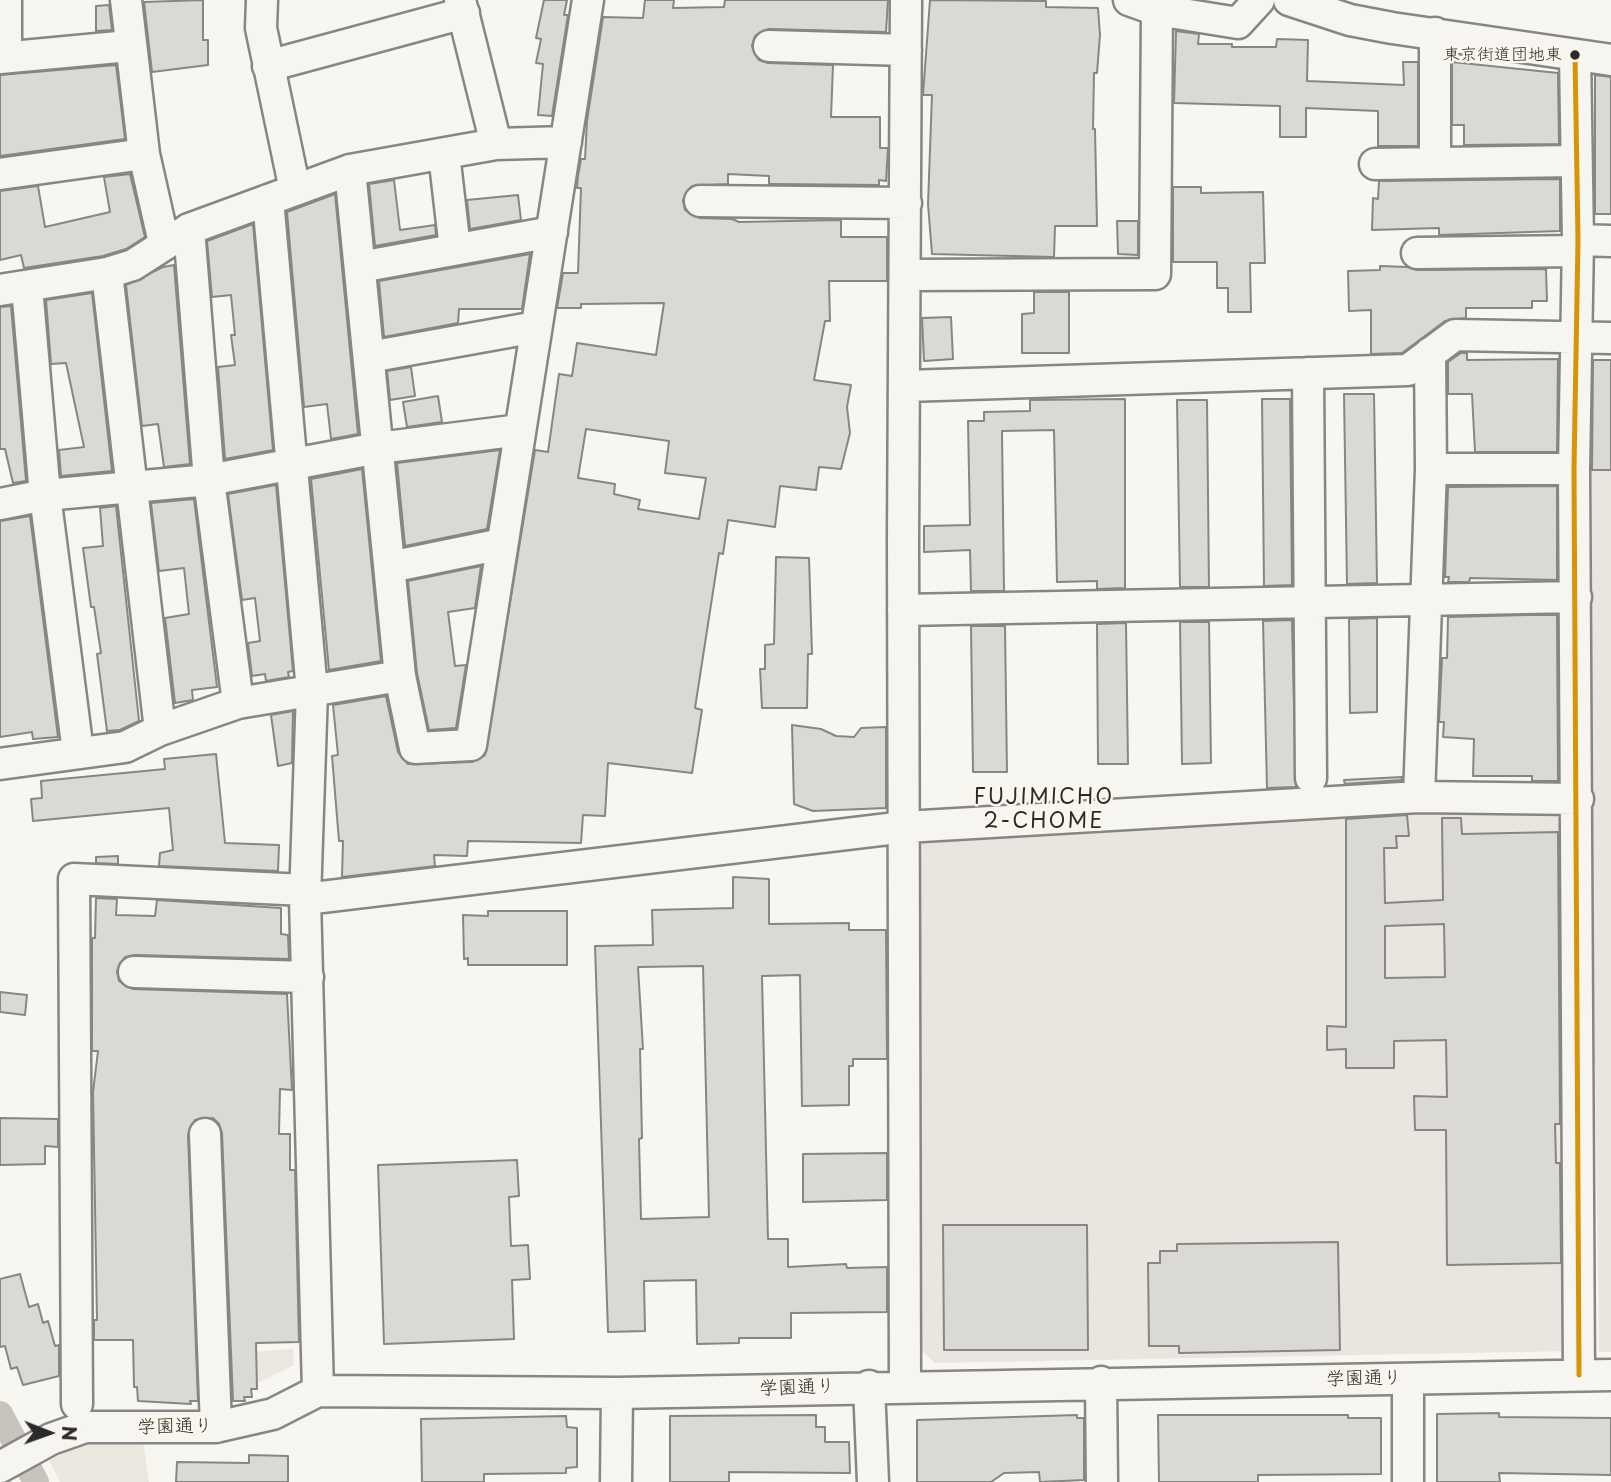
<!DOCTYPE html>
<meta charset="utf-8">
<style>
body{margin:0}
#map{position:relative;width:1611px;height:1482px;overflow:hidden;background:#f8f6f0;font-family:"Playpen Sans",sans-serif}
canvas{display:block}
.north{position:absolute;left:14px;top:1398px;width:70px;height:70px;-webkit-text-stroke:5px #fbf7ec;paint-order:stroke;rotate:91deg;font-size:19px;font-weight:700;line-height:28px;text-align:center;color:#2b2b2b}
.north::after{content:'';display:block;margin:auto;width:24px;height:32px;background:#2b2b2b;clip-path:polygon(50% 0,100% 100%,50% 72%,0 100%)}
</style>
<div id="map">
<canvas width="1611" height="1482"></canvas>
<div class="north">N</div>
</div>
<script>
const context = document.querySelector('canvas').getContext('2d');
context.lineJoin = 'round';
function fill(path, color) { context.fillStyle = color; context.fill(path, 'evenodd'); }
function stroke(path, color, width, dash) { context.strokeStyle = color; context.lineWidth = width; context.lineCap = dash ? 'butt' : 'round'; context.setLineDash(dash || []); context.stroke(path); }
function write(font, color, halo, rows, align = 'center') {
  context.font = font + ' "Playpen Sans","Klee One",sans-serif'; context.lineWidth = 5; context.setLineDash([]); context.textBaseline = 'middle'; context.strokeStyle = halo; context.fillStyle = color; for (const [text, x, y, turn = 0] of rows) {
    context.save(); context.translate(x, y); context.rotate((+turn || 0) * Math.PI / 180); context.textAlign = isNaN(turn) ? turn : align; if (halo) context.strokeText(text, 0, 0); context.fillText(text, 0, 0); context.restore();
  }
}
const built = new Path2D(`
 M1611 401V1352H1599L1586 402Z
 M1416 802 1562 809 1572 1351 935 1363 920 1349 916 824Z`);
const green = new Path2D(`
 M293 1349 294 1365 251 1386 252 1352Z
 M143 1441 149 1482H60L49 1460 88 1443Z`);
const canal = new Path2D(`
 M0 1414 36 1482`);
const building = new Path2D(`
 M203 0V40H208V65L152 72 144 2Z
 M544 0H567L564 15H568L552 116 538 115 543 64 536 63 541 39 536 38Z
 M645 0H674L673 8 724 7 725 0H888L886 32 769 29 755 36 752 46 759 60 768 63 833 65 831 117H880V148H888L886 181 879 180V185L774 184H769V176L728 174V184L692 186 683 200 685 210 699 218 732 219 739 222 841 220V237H887V281H829L830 321H825L814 380 851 385 847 407 850 433 841 469 819 467 816 490 780 486 775 527 728 520 723 554 719 553 695 708 702 710 692 773 608 763 605 816 583 815 581 843 468 841 467 856 434 855 435 866 342 877 343 841H339L332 756 338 755 333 705 386 696 398 752 408 764 472 762 485 755 535 450 548 452 559 374 572 376 577 343 656 355 664 303 581 304V308H557L563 273H578L581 188H577L578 176 581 159H585L587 121 603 17 643 18ZM586 429 669 441 665 473 706 478 699 519 638 509 640 500 614 494 615 484 578 478Z
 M930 0 1046 1V7L1098 8 1100 35 1097 73H1094L1093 129H1095L1097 226H1055L1054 257 932 254 928 204 932 95H923Z
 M109 5 112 30 96 31V6Z
 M1176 31 1199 34 1198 44H1232V47H1276L1277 39 1308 40 1307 81 1404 85 1403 62H1418V146H1378V111L1306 108V137H1280V106L1174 103Z
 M1452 62 1558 73 1559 144 1464 145V125H1452Z
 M116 65 125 139 0 156V75Z
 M1595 75 1611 77V214H1595Z
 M130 174 145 237 126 249 103 256 24 268 21 255 0 260V191L38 186 45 227 110 212 104 177Z
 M1560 179V231L1439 235V228L1372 230 1373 198 1378 199 1379 181Z
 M394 180 400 230 435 225 436 235 375 246 369 184Z
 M1173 187H1201V193L1263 192 1265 263H1250L1251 312H1228V288H1217V262H1173Z
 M335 194 358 434 331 439 327 404 304 407 287 212Z
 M518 195 521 220 470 229 467 200Z
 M1117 221H1138V255L1118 254Z
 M253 224 273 450 225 459 218 367 235 365 231 335H235L231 295 212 297 207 241Z
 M530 254 522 309H459L458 323 384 337 379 281Z
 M174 265 190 464 164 467 158 424 142 426 126 285 163 267Z
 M1380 266 1407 267 1417 270 1546 269 1547 301H1532V308H1466V318L1445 321 1402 353 1371 354V310L1349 311 1348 271 1380 270Z
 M1034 292H1069V353H1022V314L1034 313Z
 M92 293 112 471 61 476 59 450 84 447 66 363 51 364 46 300Z
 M11 306 26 481 13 483 5 449H0V307Z
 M951 317 953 359 924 361 922 318Z
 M1461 353H1467V360L1558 359 1557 452H1475L1472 394H1448V362Z
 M1593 360H1611V470H1592Z
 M411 367 415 396 390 400 387 371Z
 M1344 394H1374L1377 583 1347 584Z
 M438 396 442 422 407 427 403 402Z
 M1125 399V588L1097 589V581L1057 582 1054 430 1002 431 1004 591H971L970 550 924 552V526L970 525 968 421H984V412L1030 411V400Z
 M1262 399H1290L1292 585 1264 586Z
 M1177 400H1207L1209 587H1180Z
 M500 450 487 529 405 546 397 463Z
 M362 469 381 661 329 670 311 479Z
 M276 485 293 671 288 672 289 677 266 681 265 674 252 676 248 643 260 641 255 598 242 600 228 494Z
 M1557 486V580L1470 578 1469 582H1448L1449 577H1445L1448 487Z
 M194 499 217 687 192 690 193 700 175 703 165 618 189 614 184 568 159 571 151 503Z
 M116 506 139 721 120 730 107 731 97 654 101 653 94 607H91L83 548 103 546 100 508Z
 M30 516 58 737 33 739 32 732 0 737V521Z
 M776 557 809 558 812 654H808L807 708H762L760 669H765V645L774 644Z
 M481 566 475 608 448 612 455 666 466 665 456 728 429 730 417 673 408 581Z
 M1528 615H1557L1558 781H1532V776H1473L1474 739 1443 737 1444 722H1439L1442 658H1447L1448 617Z
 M1377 618V712L1350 713 1349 619Z
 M1292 620 1296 787 1267 788 1263 621Z
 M1180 622H1209L1211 763 1182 764Z
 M1126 623 1128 764H1098L1097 624Z
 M971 626H1005L1007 772H973Z
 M293 711 292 763 278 766 271 715Z
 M792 725 821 729 836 736 854 737 861 728 886 727V808L813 811 794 804Z
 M216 754 225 843 279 845 278 871 159 866 160 853 173 850 169 808 33 821 31 799 42 798 41 781 165 769 164 759Z
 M1402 777V780L1345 784 1344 780Z
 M1407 815 1409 836H1396L1397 848H1384L1385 903 1443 900 1442 818H1461L1462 834 1558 832 1560 1124H1555L1556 1163H1560L1561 1263 1447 1265 1446 1130H1415L1414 1096 1447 1097 1446 1040 1394 1041V1068H1346V1049L1327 1050V1026L1346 1027V819ZM1444 924 1445 977 1385 978V926Z
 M118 856V864L96 863V857Z
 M733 877 769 879V924L849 923V930H886L887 1059H853V1066H849V1105L802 1106 800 975 762 976 768 1239H788V1267L846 1264 847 1268 887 1267V1312L791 1313V1338H739V1343L697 1344 696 1280 644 1281 645 1331 608 1332 595 946 653 945 652 910 733 908ZM703 966 709 1217 641 1219 639 1139 642 1138 640 1049H643L638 967Z
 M96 898 117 899 116 915 155 916 157 900 281 908V934L288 935 289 959 135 955 125 957 117 971 119 981 133 989 287 994 292 1090 280 1089 279 1134H290V1170H295L299 1342 256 1343 257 1389H251L252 1397H244L245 1401H233L222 1133 219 1124 213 1118 195 1120 188 1135 198 1401H190L191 1404 138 1401 137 1387H134L133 1340H94V1320H97L93 1092 98 1051H92V938H95Z
 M488 911H567V965H468V958L464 959 463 915 488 916Z
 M0 992 27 995 25 1015 0 1012Z
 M0 1118 58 1119V1147L45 1146V1164L0 1165Z
 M887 1153V1200L803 1202V1154Z
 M517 1160 519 1196 509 1197 511 1246 528 1245 530 1279 512 1280 514 1339 384 1344 378 1165Z
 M943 1225H1087L1088 1350H944Z
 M1338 1242 1340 1350 1179 1353V1346H1149L1148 1263H1160V1251H1177V1244Z
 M20 1274 29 1307 38 1304 43 1323 48 1321 55 1346 59 1345V1376L23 1385 17 1367 11 1369 5 1346 0 1347V1279Z
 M1499 1413V1417L1611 1418V1475L1499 1473 1500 1482H1437V1414Z
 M816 1415V1427H825V1442H849L850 1473 729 1472V1482H670V1416Z
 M1077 1415V1418H1084V1480L1040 1482 1039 1472 1004 1473 991 1482H917V1420Z
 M1158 1415H1348V1418H1381V1474L1258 1475V1482H1159Z
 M566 1416 567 1427 577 1428V1467L566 1468V1473L484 1474V1482H422L421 1419Z
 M249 1455 288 1456V1482H176L177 1462 249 1463Z`);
const minor = new Path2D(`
 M6 0V57
 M126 0 144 154 164 243
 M262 0 261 28 295 190
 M460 0 496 144
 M1129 0 1157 10 1238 23 1259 0
 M1289 0 1350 20 1392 28 1611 60
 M769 46 906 50
 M1575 55 1578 240 1574 469 1579 1375
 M0 58 129 46
 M268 66 464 13
 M444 154 455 249
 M1435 163V33
 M1375 164 1575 161
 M350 170 400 676
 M0 174 144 154
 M268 200 312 691 305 899 318 1391
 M700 201 906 203
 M189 229 209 480 238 703
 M1578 240 1611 241
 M1417 253 1577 251
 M360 267 552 232
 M107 273 160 730
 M906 275 1155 274 1157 10
 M27 287 45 495 78 752
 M0 290 107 273 133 265 189 229 350 170 496 144 566 142
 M369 357 536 327
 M1308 373 1311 778
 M906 386 1408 370 1455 335 1611 338
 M1431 469H1574
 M0 504 45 495 209 480 378 448 520 430
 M390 567 502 544
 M903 610 1576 597
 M0 764 125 747 160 730 238 703 400 676 415 748 471 745 588 0
 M1419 797 1431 469 1430 353
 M305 899 905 827 1419 797 1578 799
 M134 972 308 977
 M205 1134 216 1427
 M1408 1379V1482
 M1101 1382 1102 1482
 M869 1386 873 1482
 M905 1386 903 541 906 0
 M77 1404 74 879 305 890
 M0 1467 51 1439 85 1427H216L273 1414 318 1391 617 1393 1611 1375
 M616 1482 617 1393`);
const bus1 = new Path2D(`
 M1575 55 1578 240 1574 469 1579 1375`);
const markers = [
 [1575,55,6,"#2b2b2b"]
];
const busNames = [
 ["東京街道団地東",1562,55]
];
const streetNames = [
 ["学園通り",1364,1379,-1],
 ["学園通り",797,1388,-2],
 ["学園通り",175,1427,-1]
];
const neighbourhoodNames = [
 ["FUJIMICHO",1044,798],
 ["2-CHOME",1044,822]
];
fill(built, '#e9e6df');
fill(green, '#e9e7de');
stroke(canal, '#c6c4bd', 26);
fill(building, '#dbd9d6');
stroke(building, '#878684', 2);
stroke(minor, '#878684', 35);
stroke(minor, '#f6f5f1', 30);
stroke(bus1, '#d89406', 5);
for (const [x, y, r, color] of markers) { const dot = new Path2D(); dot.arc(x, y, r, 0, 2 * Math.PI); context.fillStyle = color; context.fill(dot); stroke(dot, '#fbf7ec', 2.5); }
write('17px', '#2b2b2b', '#fbf7ec', busNames, 'right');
write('19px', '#2b2b2b', '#fbf7ec', streetNames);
context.letterSpacing = '2px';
write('21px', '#2b2b2b', '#fbf7ec', neighbourhoodNames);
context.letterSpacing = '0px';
</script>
